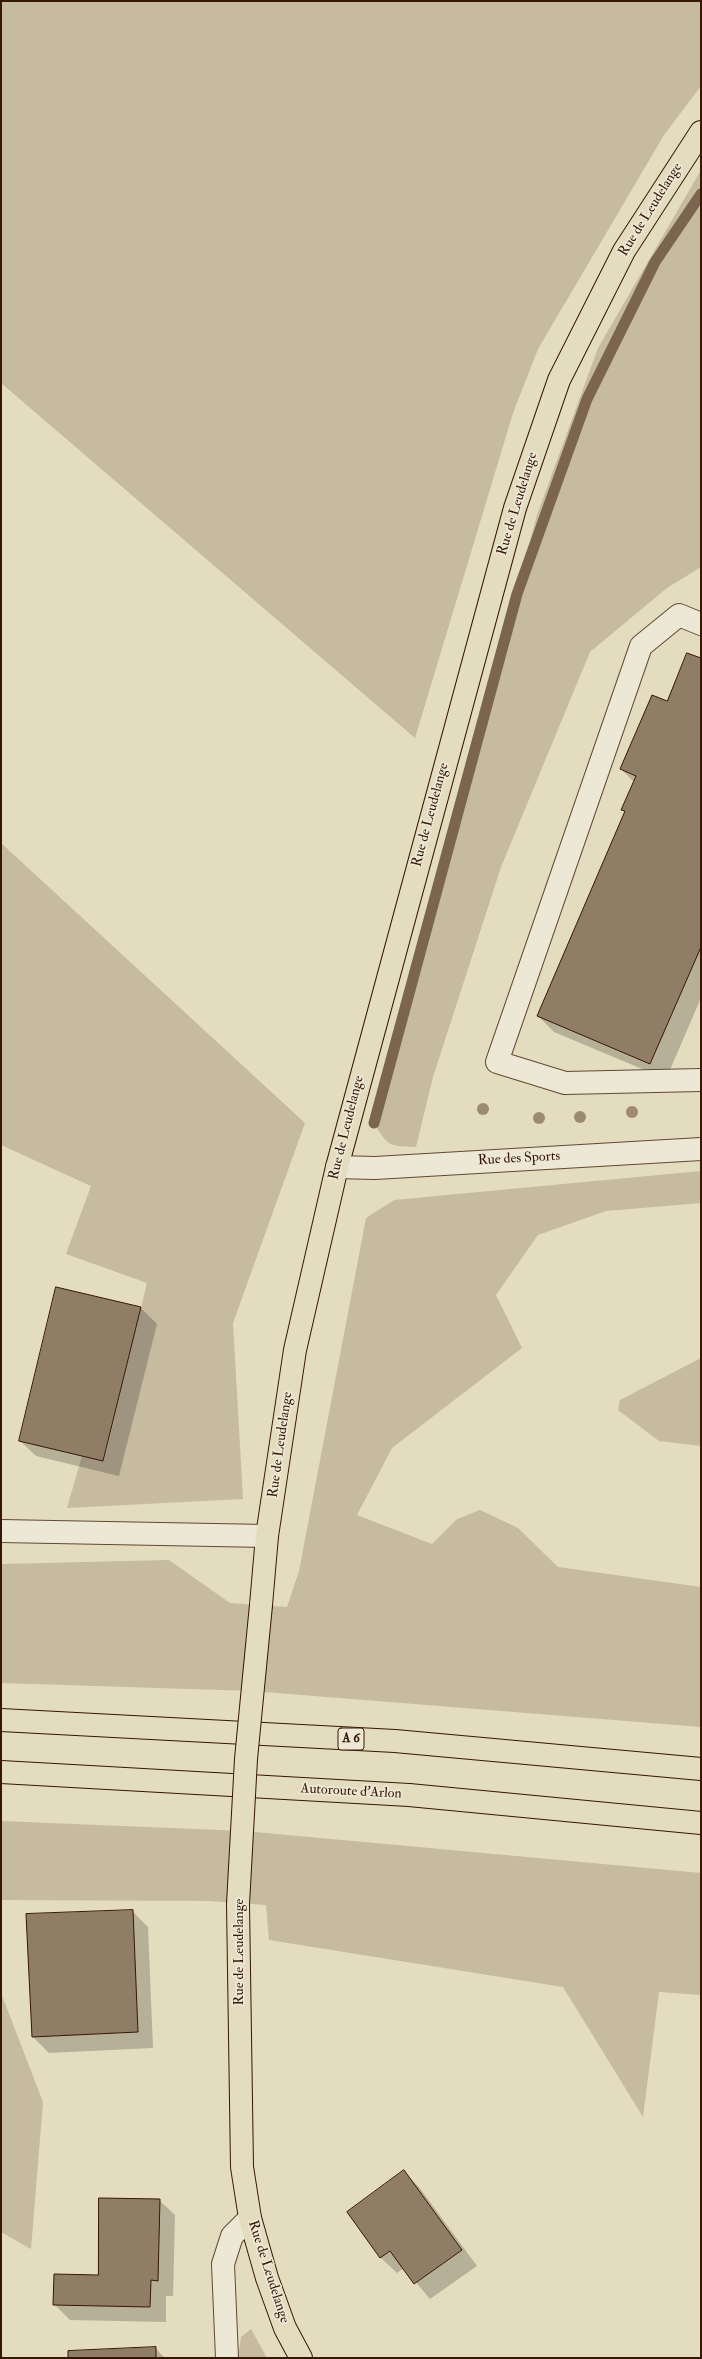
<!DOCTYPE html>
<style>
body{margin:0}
#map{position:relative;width:702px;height:2359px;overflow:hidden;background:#e4dcbe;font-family:"IM FELL Double Pica",serif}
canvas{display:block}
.frame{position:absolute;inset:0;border:2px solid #361605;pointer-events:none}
</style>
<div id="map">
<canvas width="702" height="2359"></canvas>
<div class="frame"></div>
</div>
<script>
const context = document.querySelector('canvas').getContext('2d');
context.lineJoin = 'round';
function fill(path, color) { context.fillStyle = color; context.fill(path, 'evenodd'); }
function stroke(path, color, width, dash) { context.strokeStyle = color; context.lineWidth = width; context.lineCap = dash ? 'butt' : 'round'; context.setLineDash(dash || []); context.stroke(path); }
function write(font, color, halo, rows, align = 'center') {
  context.font = font + ' "IM FELL Double Pica",serif'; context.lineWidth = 3.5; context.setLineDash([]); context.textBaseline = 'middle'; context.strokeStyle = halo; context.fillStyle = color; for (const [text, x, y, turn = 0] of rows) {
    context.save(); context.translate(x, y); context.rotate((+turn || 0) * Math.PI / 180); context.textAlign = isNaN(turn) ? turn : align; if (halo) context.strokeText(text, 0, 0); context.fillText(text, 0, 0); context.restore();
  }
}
const green = new Path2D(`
 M1 1H701V86L664 135 538 349 513 413 415 738 1 383Z
 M701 170V567L667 588 590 652 501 867 433 1077 416 1147C388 1146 389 1147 374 1123L537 515 598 348Z
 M1 843 305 1123 233 1323 243 1499 67 1508 82 1456 104 1461 147 1283 66 1254 91 1186 1 1145Z
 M701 1171V1203L606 1211 538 1235 496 1295 522 1348 392 1448 357 1515 432 1544 457 1519 480 1510 518 1528 558 1567 701 1587V1727L252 1691 1 1683V1564L169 1560 230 1603 287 1607 299 1571 366 1218 394 1200Z
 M701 1358V1446L659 1441 618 1410 620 1400Z
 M1 1821 244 1831 701 1873V1995L659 1992 643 2117 563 1987 269 1940 266 1905 209 1901 1 1900Z
 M1 1993 43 2102 31 2249 1 2232Z
 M251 2329 267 2358H238L241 2337Z`);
const shadow = new Path2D(`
 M701 659V998L666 1079 554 1032 538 1016 626 813 623 809 634 782 621 769 668 702Z
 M57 1288 141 1308 157 1324 119 1476 36 1456 20 1441Z
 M132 1911 148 1927 153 2048 49 2053 33 2037Z
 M404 2172 419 2187 477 2266 430 2299 404 2268 397 2273 381 2258 348 2212Z
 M159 2200 175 2215 173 2296H166V2322L70 2320 54 2304 99 2276Z
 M155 2348 165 2358H69Z`);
const stream = new Path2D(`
 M374 1123 517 594 587 399 655 262 701 194`);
const building = new Path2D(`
 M687 653 701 658V947L650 1064 537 1016 625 811 621 810 636 776 620 769 652 695 667 701Z
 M56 1287 141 1307 103 1461 19 1441Z
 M133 1910 138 2032 32 2037 26 1914Z
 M404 2170 462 2250 414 2284 390 2251 380 2258 347 2212Z
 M99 2198 160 2199 158 2281 151 2280 150 2307 53 2305 54 2274 98 2275Z
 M156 2347V2358H68V2351Z`);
const minor = new Path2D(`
 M701 624 679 615 641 646 497 1062 565 1083 701 1080
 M337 1167 375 1168 701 1149
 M1 1531 267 1536
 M227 2358 223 2264 232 2236 250 2218`);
const major = new Path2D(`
 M261 1605 267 1536 295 1350 337 1167 515 508 559 380 624 251 701 132
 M238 1904 242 2167 250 2218 267 2278 285 2328 301 2358`);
const highway = new Path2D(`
 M1 1720 395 1741 701 1769
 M1 1772 409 1795 701 1823`);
const majorBridge = new Path2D(`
 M238 1904 246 1759 261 1605`);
const trees = [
 [483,1109],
 [632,1112],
 [580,1117],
 [539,1118]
];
const shields = [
 [351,1739,26]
];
const shieldNames = [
 ["A 6",351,1739]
];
const streetNames = [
 ["Rue de Leudelange",651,210,-58],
 ["Rue de Leudelange",518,504,-73],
 ["Rue de Leudelange",431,815,-75],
 ["Rue de Leudelange",347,1128,-76],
 ["Rue des Sports",519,1159,-3],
 ["Rue de Leudelange",281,1445,-82],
 ["Autoroute d'Arlon",351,1792,3],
 ["Rue de Leudelange",240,1952,-90],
 ["Rue de Leudelange",268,2272,72]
];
fill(green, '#c6ba9f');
fill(shadow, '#0003');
stroke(stream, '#7b654e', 11);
fill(building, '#907d65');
stroke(building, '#361605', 1);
stroke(minor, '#624833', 24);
stroke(major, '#361605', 24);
stroke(highway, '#361605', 24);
stroke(minor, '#ede8d5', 22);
stroke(major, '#e4dcbe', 22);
stroke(highway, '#e4dcbe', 22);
stroke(majorBridge, '#361605', 24, []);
stroke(majorBridge, '#e4dcbe', 22);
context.fillStyle = '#9c8a72';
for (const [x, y] of trees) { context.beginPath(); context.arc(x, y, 6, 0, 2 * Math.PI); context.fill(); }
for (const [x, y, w] of shields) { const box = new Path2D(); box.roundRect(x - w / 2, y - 11, w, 22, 3); context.fillStyle = '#ede8d5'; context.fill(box); stroke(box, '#361605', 1); }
write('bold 13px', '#361605', null, shieldNames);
write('14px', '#361605', '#ede8d5', streetNames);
</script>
